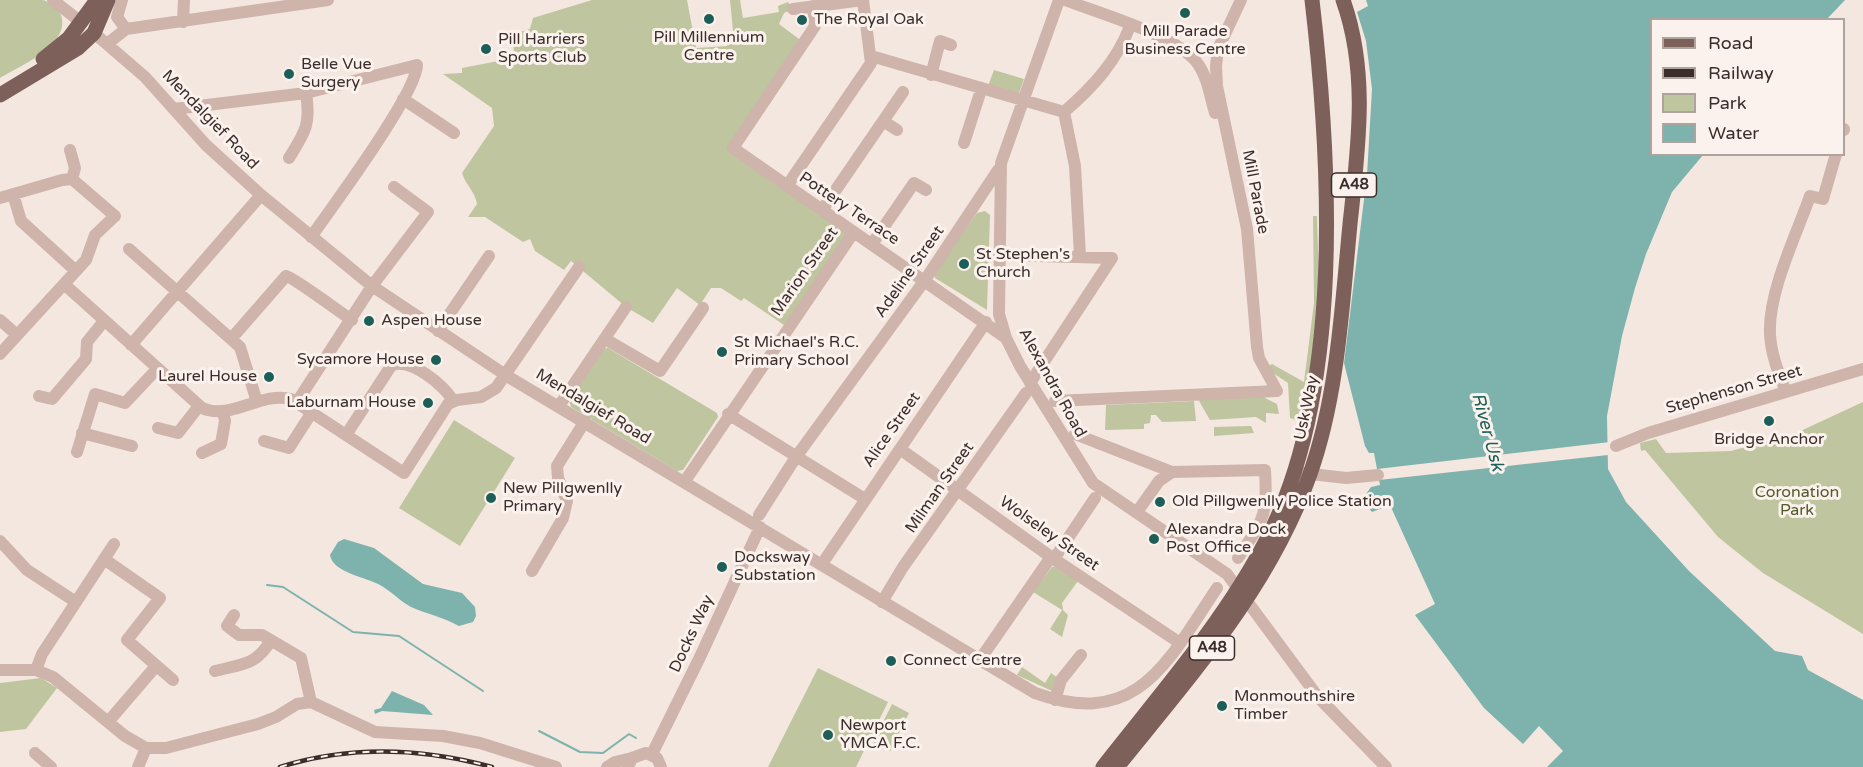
<!DOCTYPE html>
<style>
body{margin:0}
#map{position:relative;width:1863px;height:767px;overflow:hidden;background:#f4e7e0;font-family:"Varela Round",sans-serif}
canvas{display:block}
.legend{position:absolute;left:1650px;top:18px;width:195px;height:138px;box-sizing:border-box;background:#fbf2ed;border:2px solid #aea39f;margin:0;padding:8px 10px;list-style:none;font-size:18px;color:#3b2d2a}
.legend li{display:flex;align-items:center;gap:12px;height:30px}
.legend b{width:30px;border:2px solid #aea39f}
</style>
<div id="map">
<canvas width="1863" height="767"></canvas>
<ul class="legend">
<li><b style="height:8px;background:#7e605b"></b>Road</li>
<li><b style="height:8px;background:#3b2d2a"></b>Railway</li>
<li><b style="height:16px;background:#bfc59e"></b>Park</li>
<li><b style="height:16px;background:#7db3ac"></b>Water</li>
</ul>
</div>
<script>
const context = document.querySelector('canvas').getContext('2d');
context.lineJoin = 'round';
function fill(path, color) { context.fillStyle = color; context.fill(path, 'evenodd'); }
function stroke(path, color, width, dash) { context.strokeStyle = color; context.lineWidth = width; context.lineCap = dash ? 'butt' : 'round'; context.setLineDash(dash || []); context.stroke(path); }
function write(font, color, halo, rows, align = 'center') {
  context.font = font + ' "Varela Round",sans-serif'; context.lineWidth = 6; context.setLineDash([]); context.textBaseline = 'middle'; context.strokeStyle = halo; context.fillStyle = color; for (const [text, x, y, turn = 0] of rows) {
    context.save(); context.translate(x, y); context.rotate((+turn || 0) * Math.PI / 180); context.textAlign = isNaN(turn) ? turn : align; if (halo) context.strokeText(text, 0, 0); context.fillText(text, 0, 0); context.restore();
  }
}
const green = new Path2D(`
 M0 0C13 0 30 0 43 0 48 1 59 9 61 15 71 45 20 66 0 78Z
 M592 0H687L696 48 727 46 733 31 730 0H740L743 18 779 12 778 6 788 2 793 9 784 13 779 24 803 42 733 148 854 232 787 327 744 298 741 301 721 288H711L700 305 677 288 653 323 626 307 571 261 564 270 535 251 530 239 523 242 485 217H468L477 204C475 191 466 186 462 173L494 126 492 108 443 74 462 73V68L514 58 513 34 530 29 533 18Z
 M994 70 1024 79 1018 96 988 86Z
 M985 211 990 215 987 310 935 278 934 273 977 213Z
 M1313 216H1317L1319 287 1315 350 1301 426 1298 425 1299 421 1290 418 1288 383 1273 373 1268 366 1272 364 1304 382 1314 303Z
 M608 348 717 413 718 417 683 470 677 471 571 407 569 400 602 349Z
 M1261 396 1277 404 1279 414 1266 413V423L1256 417 1210 420 1199 401 1201 397Z
 M1194 401 1196 421 1162 422 1156 415H1151L1150 423 1144 424V429L1105 430 1106 405Z
 M1863 402V634L1763 573 1718 537 1645 450 1641 451 1640 443 1656 439 1666 453 1731 451 1794 434Z
 M454 420 515 458 460 546 399 508Z
 M1251 426 1254 433 1214 436V427Z
 M1056 566 1078 581 1062 603 1063 610 1068 615 1062 637 1050 629 1062 610 1033 592 1052 567Z
 M1022 667 1045 683 1051 673 1061 680 1052 691 1017 675Z
 M818 668 888 702 856 767H768Z
 M41 678 57 688 26 729 0 732V683Z
 M892 704 909 713 890 751 873 742Z`);
const water = new Path2D(`
 M1366 0H1845L1827 19 1652 20V154L1703 155 1672 192 1646 254 1635 288 1622 336 1607 416 1608 469 1626 502 1689 571 1775 651 1802 656 1808 670 1863 700V767H1547L1563 751 1539 726 1523 744 1484 708 1415 615 1435 604 1390 505 1372 512 1367 506 1361 507V501L1371 487 1380 485 1374 453H1369L1365 446 1344 363 1367 175 1372 89 1366 41 1357 12 1368 6Z
 M344 539 374 548 423 584 462 593 475 607 476 616 473 622 459 626C443 617 427 614 411 607 400 601 391 591 380 585 366 577 333 573 330 555L338 542Z
 M392 691 424 705 433 715 382 711 375 714 374 710 381 708Z`);
const pier = new Path2D(`
 M1610 442 1611 454 1608 455 1379 480 1377 469Z`);
const stream = new Path2D(`
 M267 585 283 587 353 632 399 636 483 691
 M539 731 580 752 603 753 629 734 636 738`);
const minor = new Path2D(`
 M53 0 82 23
 M122 0 117 17 126 29
 M1059 0 1001 163 999 314 1006 338 1020 366 1093 483 1227 574 1318 697 1386 767
 M1065 0C1098 13 1179 36 1198 64 1208 78 1210 97 1215 113
 M813 6 815 26 733 148 1006 338
 M793 9 863 0
 M183 22 184 0
 M94 33 145 77 206 145 261 195 372 286 507 376 1035 693C1138 730 1167 662 1217 588
 M107 44 126 29 328 0
 M871 56 1064 112
 M931 75 940 41 951 45
 M403 99 454 133
 M174 109 306 93 417 65C417 93 332 207 311 237
 M1064 112 1075 166 1080 255
 M1064 112C1092 88 1117 61 1130 26
 M883 121 897 130
 M1844 130V129
 M964 143 981 90
 M70 150 75 168 72 179
 M289 158C305 132 311 125 306 93
 M787 186 871 63 863 0
 M13 194 21 221 76 271
 M0 198 62 180 72 179 115 216 95 235 86 260 0 354
 M822 210 903 92
 M872 244 914 183 926 190
 M129 249 240 347 257 402
 M999 255 1112 258 1030 383
 M64 284 202 408C231 421 261 391 291 399L404 473 448 404 457 400 481 397 496 388 579 267
 M0 320 17 335
 M438 331 489 256
 M231 339 286 276C293 277 341 313 352 320
 M605 339 660 371 703 308
 M131 345 261 195
 M1786 392C1779 374 1771 355 1770 334 1768 292 1796 236 1810 196L1823 199 1836 154
 M39 396 52 399 86 359 87 342 104 321
 M1055 401 1277 391 1259 358 1257 347 1247 229 1217 86 1216 66 1218 49 1241 0
 M297 402 372 286 428 212 394 187
 M559 406 626 307
 M728 414 865 499
 M158 428 178 433 199 406
 M82 433 132 446
 M1075 434 1172 472 1159 481 1137 512
 M346 435 391 366C407 355 446 386 453 401
 M264 441 289 448 312 412
 M1616 446 1648 433 1863 369
 M900 449 1051 557 1180 643
 M77 452 95 394 125 403 157 369
 M202 453 221 444 225 421 223 411
 M1172 472 1265 470C1268 518 1263 519 1238 558
 M1302 473 1346 478 1378 475
 M685 481 854 232
 M759 515 796 457 925 280 998 170
 M0 541 27 570 76 602
 M826 558 986 322
 M104 559 160 598 127 640 173 680
 M1054 559 1095 498
 M532 571 563 518 567 501 558 478 557 466 585 421
 M882 602 903 567 1026 393
 M234 615 227 626 239 635H262L301 658 311 702
 M979 661 1051 557
 M0 670H36L53 677 125 736 146 748H166L258 724 276 717 297 704 311 702 375 732 443 736 480 743 556 767
 M36 670 42 654 114 544
 M215 671C242 664 257 665 271 640
 M1055 700 1061 680 1081 655
 M108 722 156 666
 M35 753 51 767
 M652 754 700 657 760 527
 M138 767 146 748
 M607 767 615 762 632 758
 M628 767 632 758 646 753 657 758 661 767`);
const major = new Path2D(`
 M43 59 69 38 97 0
 M0 95 78 48 94 33 108 0
 M1103 767C1160 694 1224 622 1267 539 1344 390 1331 163 1312 0
 M1117 767C1191 675 1270 587 1310 474 1338 395 1342 306 1350 224 1358 148 1369 73 1343 0`);
const rail = new Path2D(`
 M280 767C350 745 422 748 492 767`);
const markers = [
 [1185,13,6,"#1d5f58"],
 [709,19,6,"#1d5f58"],
 [802,20,6,"#1d5f58"],
 [486,49,6,"#1d5f58"],
 [289,74,6,"#1d5f58"],
 [964,264,6,"#1d5f58"],
 [369,321,6,"#1d5f58"],
 [722,352,6,"#1d5f58"],
 [436,360,6,"#1d5f58"],
 [269,377,6,"#1d5f58"],
 [428,403,6,"#1d5f58"],
 [1769,421,6,"#1d5f58"],
 [491,498,6,"#1d5f58"],
 [1160,502,6,"#1d5f58"],
 [1154,539,6,"#1d5f58"],
 [722,567,6,"#1d5f58"],
 [891,661,6,"#1d5f58"],
 [1222,706,6,"#1d5f58"],
 [828,735,6,"#1d5f58"]
];
const shields = [
 [1354,185,45],
 [1212,648,45]
];
const shieldNames = [
 ["A48",1354,185],
 ["A48",1212,648]
];
const poiNames = [
 ["The Royal Oak",814,20],
 ["Mill Parade",1185,32,"center"],
 ["Business Centre",1185,50,"center"],
 ["Pill Millennium",709,38,"center"],
 ["Centre",709,56,"center"],
 ["Pill Harriers",498,40],
 ["Sports Club",498,58],
 ["Belle Vue",301,65],
 ["Surgery",301,83],
 ["St Stephen's",976,255],
 ["Church",976,273],
 ["Aspen House",381,321],
 ["St Michael's R.C.",734,343],
 ["Primary School",734,361],
 ["Sycamore House",424,360,"right"],
 ["Laurel House",257,377,"right"],
 ["Laburnam House",416,403,"right"],
 ["Bridge Anchor",1769,440,"center"],
 ["New Pillgwenlly",503,489],
 ["Primary",503,507],
 ["Old Pillgwenlly Police Station",1172,502],
 ["Alexandra Dock",1166,530],
 ["Post Office",1166,548],
 ["Docksway",734,558],
 ["Substation",734,576],
 ["Connect Centre",903,661],
 ["Monmouthshire",1234,697],
 ["Timber",1234,715],
 ["Newport",840,726],
 ["YMCA F.C.",840,744]
];
const streetNames = [
 ["Mendalgief Road",210,120,46],
 ["Mill Parade",1255,192,79],
 ["Pottery Terrace",849,209,34],
 ["Marion Street",805,272,-55],
 ["Adeline Street",910,272,-55],
 ["Alexandra Road",1052,383,61],
 ["Stephenson Street",1734,390,-16],
 ["Mendalgief Road",593,407,31],
 ["Usk Way",1307,408,-78],
 ["Alice Street",892,430,-55],
 ["Milman Street",940,488,-55],
 ["Wolseley Street",1049,534,35],
 ["Docks Way",692,634,-65]
];
const parkNames = [
 ["Coronation",1797,493],
 ["Park",1797,511]
];
const waterNames = [
 ["River Usk",1487,432,75]
];
fill(green, '#bfc59e');
fill(water, '#7db3ac');
fill(pier, '#f4e7e0');
stroke(stream, '#7db3ac', 2);
stroke(minor, '#ceb4ab', 12);
stroke(major, '#7e605b', 15);
stroke(rail, '#3b2d2a', 4.5);
stroke(rail, '#fbf2ed', 2, [7]);
for (const [x, y, r, color] of markers) { const dot = new Path2D(); dot.arc(x, y, r, 0, 2 * Math.PI); context.fillStyle = color; context.fill(dot); stroke(dot, '#fbf2ed', 2); }
for (const [x, y, w] of shields) { const box = new Path2D(); box.roundRect(x - w / 2, y - 12, w, 24, 4.5); context.fillStyle = '#fbf2ed'; context.fill(box); stroke(box, '#3b2d2a', 1.5); }
write('bold 15px', '#3b2d2a', null, shieldNames);
write('16px', '#3b2d2a', '#fbf2ed', poiNames, 'left');
write('16px', '#3b2d2a', '#fbf2ed', streetNames);
write('16px', '#525b2c', '#fbf2ed', parkNames);
write('italic 18px', '#1d5f58', '#fbf2ed', waterNames);
</script>
